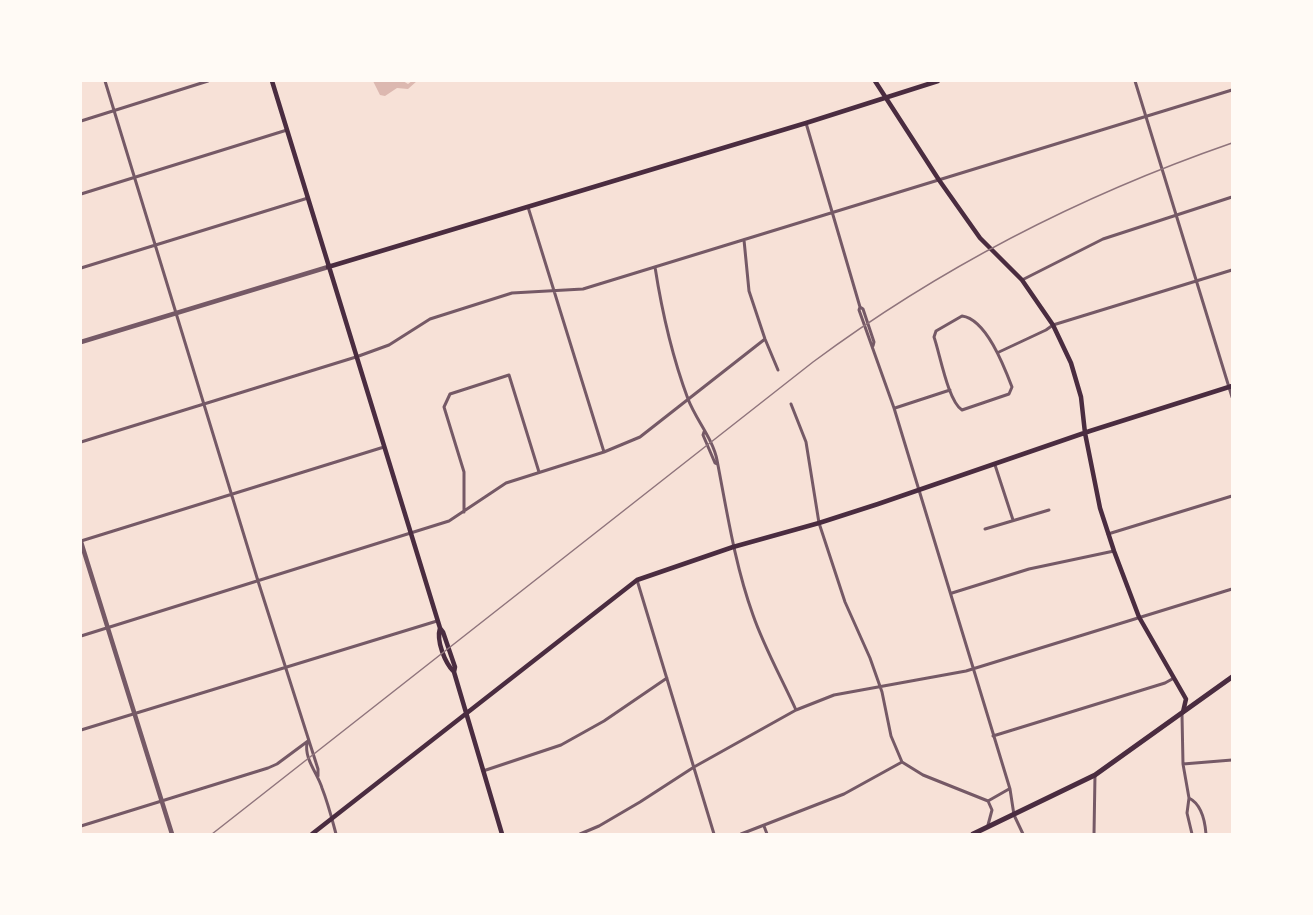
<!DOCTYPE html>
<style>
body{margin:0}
#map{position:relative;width:1313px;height:915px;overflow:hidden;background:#f7e1d7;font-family:"PT Sans Narrow",sans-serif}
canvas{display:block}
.frame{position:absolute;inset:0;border:82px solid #fffaf5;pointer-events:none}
</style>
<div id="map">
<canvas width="1313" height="915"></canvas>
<div class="frame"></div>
</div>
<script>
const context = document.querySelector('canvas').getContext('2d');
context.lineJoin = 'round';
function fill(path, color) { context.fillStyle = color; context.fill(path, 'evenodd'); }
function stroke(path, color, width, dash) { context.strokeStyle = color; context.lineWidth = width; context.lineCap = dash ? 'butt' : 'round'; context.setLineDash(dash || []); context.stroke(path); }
const water = new Path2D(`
 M373 81H403L408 84 412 81H417L408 89 397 88 385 96 380 95Z`);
const minor = new Path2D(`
 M105 81 258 581 318 769V776
 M1135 81 1232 397
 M81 121 208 81
 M806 123 860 307 859 310 894 408 1010 789 1014 815 1023 834
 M81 194 287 130
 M528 207 604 452
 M744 240 749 291 765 339 778 370
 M655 267C662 312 672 356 688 399 696 420 713 439 717 460 727 512 735 565 753 615 764 647 782 679 796 710
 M81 268 308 198
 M1022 280 1103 239 1232 197
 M860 307 863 309 874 342 873 346
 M962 316C986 319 1004 366 1012 387L1009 394 962 410C948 401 940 354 934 337L936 331Z
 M999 352 1046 330 1053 325 1232 270
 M791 404 806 442 819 523 845 602 870 658 882 692 891 736 902 762 923 775 988 801 1009 789
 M895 408 950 390
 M704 432 703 435 715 463 717 464
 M81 442 356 357 389 345 430 319 512 293 583 289 1232 90
 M995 465 1013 520
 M464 512V472L444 407 450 394 509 375 539 472
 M985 529 1049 510
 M1108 534 1232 496
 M81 541 384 447
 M637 580 714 834
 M952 593 1029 569 1114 551
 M81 636 449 521 506 483 604 452 640 437 765 339
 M1182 715 1183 764 1189 798 1187 813 1192 834
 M81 730 437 621
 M993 736 1165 683 1174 678
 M307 743C304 759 318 774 322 788 328 803 332 819 336 834
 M1183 764 1232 760
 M483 771 561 745 604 721 667 678
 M1189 798C1201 804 1205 821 1206 834
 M988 801 992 810 988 825
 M81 826 268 768 277 764 308 741
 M764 826 767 834
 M580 834 599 826 640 802 694 767 796 710 834 695 966 671 1232 589
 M741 834 844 794 902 762
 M1094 834 1095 775`);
const tertiary = new Path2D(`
 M81 342 328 267
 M81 542 172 834`);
const secondary = new Path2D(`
 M272 81 440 628 443 632 455 667 454 672 502 834
 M875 81 939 180 980 238 1022 280 1053 325 1071 363 1081 397 1085 433 1100 508 1114 551 1139 617 1186 699 1183 712
 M328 267 806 123 938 81
 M440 628C436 641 445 663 454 672
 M312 834 637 580 733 547 819 523 878 504 1090 431 1232 386`);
const primary = new Path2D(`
 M973 834 1095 775 1232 677`);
const rail = new Path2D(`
 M212 834 813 362C941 267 1082 195 1232 143`);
fill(water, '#dcb8b0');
stroke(minor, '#755966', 3);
stroke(tertiary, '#755966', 4.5);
stroke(secondary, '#4a2c40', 4.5);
stroke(primary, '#4a2c40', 5);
stroke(rail, '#8f747c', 1.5);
</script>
